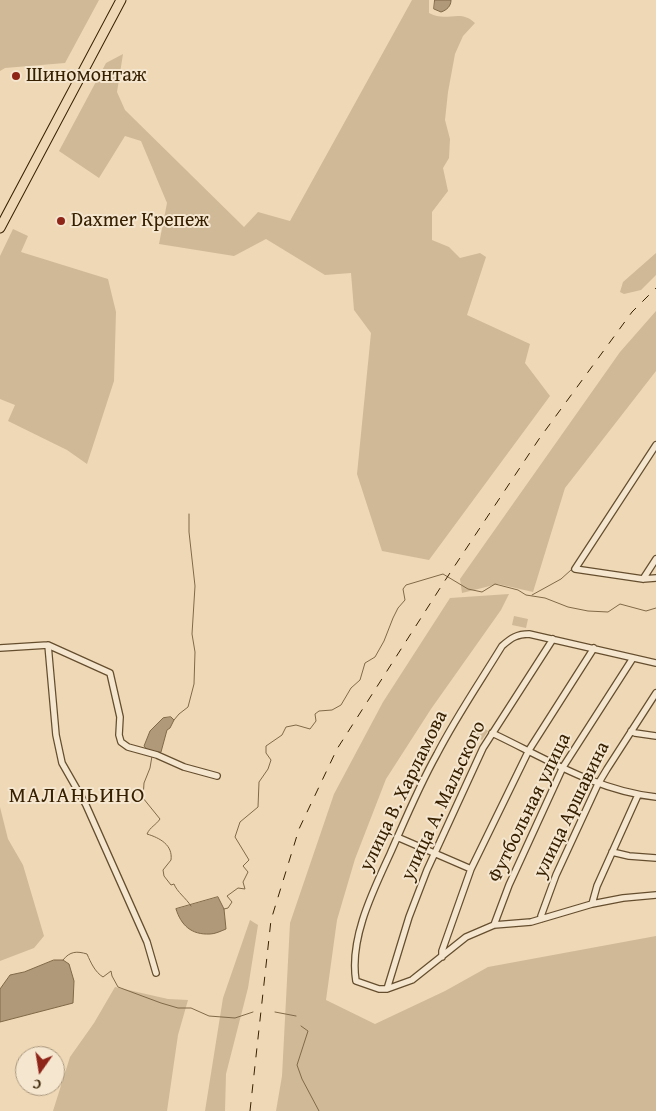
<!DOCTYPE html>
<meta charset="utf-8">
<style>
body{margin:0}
#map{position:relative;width:656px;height:1111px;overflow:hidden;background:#efd8b6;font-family:"Gentium Book Plus",serif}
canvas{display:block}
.north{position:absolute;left:15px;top:1046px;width:50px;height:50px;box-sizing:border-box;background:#f5e6d0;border:1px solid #a9977d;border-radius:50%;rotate:193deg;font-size:14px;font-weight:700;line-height:20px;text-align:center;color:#372000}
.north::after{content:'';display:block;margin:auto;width:18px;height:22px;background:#8f2418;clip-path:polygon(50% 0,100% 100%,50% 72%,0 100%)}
</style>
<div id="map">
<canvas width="656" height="1111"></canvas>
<div class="north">С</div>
</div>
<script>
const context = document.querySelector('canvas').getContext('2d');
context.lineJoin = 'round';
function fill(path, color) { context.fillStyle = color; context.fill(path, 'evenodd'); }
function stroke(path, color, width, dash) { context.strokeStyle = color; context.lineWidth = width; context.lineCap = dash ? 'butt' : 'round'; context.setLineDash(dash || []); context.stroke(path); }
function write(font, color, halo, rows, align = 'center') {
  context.font = font + ' "Gentium Book Plus",serif'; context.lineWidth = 4; context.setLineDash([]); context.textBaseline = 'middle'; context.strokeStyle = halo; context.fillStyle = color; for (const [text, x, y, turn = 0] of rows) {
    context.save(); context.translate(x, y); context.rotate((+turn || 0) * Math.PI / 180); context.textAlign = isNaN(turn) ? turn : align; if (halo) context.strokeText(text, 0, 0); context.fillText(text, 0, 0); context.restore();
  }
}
const green = new Path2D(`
 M0 0H99L65 63 5 68 0 71Z
 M412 0H429V13C447 23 460 8 475 23L463 36 455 54 448 92 445 120 450 139 449 158 443 168 448 191 432 212V240L449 247 460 258 480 253 486 257 467 315 530 344 525 363 550 396 429 560 382 551 357 474 371 333 354 310 351 273 325 275 266 239 234 256 159 244 167 203 141 141 125 136 99 178 59 151 106 63 123 54 117 92 125 110 244 227 258 212 290 221Z
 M13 229 28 236 21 252 108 279 116 312 114 381 87 464 67 450 8 421 15 405 0 399V256Z
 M656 253V275L641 290 624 294 620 292 623 282Z
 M656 311V371L565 488 533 592 498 584 462 593 460 579 620 352Z
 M509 594 501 610 431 709 386 779 355 859 337 920 326 1000 375 1024 445 991 488 967 656 936V1111H276L282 1076 290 923 334 794 383 702 450 598Z
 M514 616 528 619 526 628 512 625Z
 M478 724 488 731 482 740 472 735Z
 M0 807 8 839 23 865 44 936 34 948 0 961Z
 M250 920 258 925 248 988 226 1074 225 1111H205L223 998Z
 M115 987 168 999 188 1000 178 1035 167 1111H53L70 1057 94 1023Z`);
const water = new Path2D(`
 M435 0H451C451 6 447 10 441 12L434 9Z
 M171 717 174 720 170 728 167 730 161 752 159 753 148 751 144 746 150 731 163 718Z
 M218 897 224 909 226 929C221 931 215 934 210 934 191 935 181 925 176 909Z
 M54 960H63L69 964 74 981 73 1003 0 1022V989L10 975 24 972Z`);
const stream = new Path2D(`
 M532 595 561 579 571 570
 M174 720 179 714 188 707 194 684 195 652 192 634 195 586 189 532V514
 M152 756 150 768 144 783 143 798 160 819C156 825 150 827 147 834 160 838 173 845 171 860L163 870 164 876 171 885 174 884C177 892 186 898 191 906
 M224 909 228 908 232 902 227 896 238 888 245 889 243 882 248 872 243 866 249 860 235 837 240 822 258 807 259 782 268 769 271 760 266 753V746L282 735 286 727 296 725 310 729 316 721 315 714 319 711 332 710 341 705 351 688 360 680 365 663 375 657 384 641 393 618 398 608 405 600 403 589 406 585 443 574 468 589 482 592 495 584 518 590 526 595 545 598 568 607 588 611 608 612 620 604 646 611 656 608
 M63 960C70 951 77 951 87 954 91 963 95 972 103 977L111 971 112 976 118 987 161 1003 178 1008H191L209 1016 235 1018 253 1012
 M275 1012 296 1016
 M301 1026 308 1031 297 1065 302 1079 319 1111`);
const minor = new Path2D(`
 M656 445 575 569 643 579 656 578
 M643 579 656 559
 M48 645 56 735 62 763 86 805 147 942 156 973
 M0 648 48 645 110 673 120 717 119 735 121 742 128 747 157 755 184 767 217 776
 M656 663 529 634C517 634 511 638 502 646 480 682 456 717 437 754 419 786 405 820 390 854 373 891 349 939 356 981L379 989H387L412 980 466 937 494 925 531 922 592 904 623 898 656 895
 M631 731 635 733 656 736
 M492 733C545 758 597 791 656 797
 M397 837 471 869
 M612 852 629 856 656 858
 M592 904 597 886 638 795
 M541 919V916L556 875 598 784 607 769 656 693
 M494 925 509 885 563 767 633 658
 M442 957V951L471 869 529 750 594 648
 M387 989 409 917 427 870 483 748 553 639`);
const highway = new Path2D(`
 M0 228 121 0`);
const rail = new Path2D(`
 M250 1111 271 920 299 829 337 749 444 582 539 439 632 312 656 288`);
const markers = [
 [16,76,5,"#8f2418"],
 [61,221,5,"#8f2418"]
];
const poiNames = [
 ["Шиномонтаж",26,76],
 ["Daxmer Крепеж",71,221]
];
const streetNames = [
 ["улица В. Харламова",404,791,-64],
 ["улица А. Мальского",444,801,-65],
 ["Футбольная улица",530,808,-64],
 ["улица Аршавина",572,810,-64]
];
const quarterNames = [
 ["МАЛАНЬИНО",77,796]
];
fill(green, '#d0b997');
fill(water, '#b09978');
stroke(water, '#806948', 1);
stroke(stream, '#806948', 1);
stroke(minor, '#654e2e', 8);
stroke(highway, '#372000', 11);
stroke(minor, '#f5e6d0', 5.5);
stroke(highway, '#efd8b6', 9);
stroke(rail, '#372000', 1, [9, 9]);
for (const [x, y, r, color] of markers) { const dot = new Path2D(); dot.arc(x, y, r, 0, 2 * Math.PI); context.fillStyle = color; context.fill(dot); stroke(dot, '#f5e6d0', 2); }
write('20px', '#372000', '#f5e6d0', poiNames, 'left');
write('20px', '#372000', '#f5e6d0', streetNames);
context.letterSpacing = '1px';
write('22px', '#372000', '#f5e6d0', quarterNames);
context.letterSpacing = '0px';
</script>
